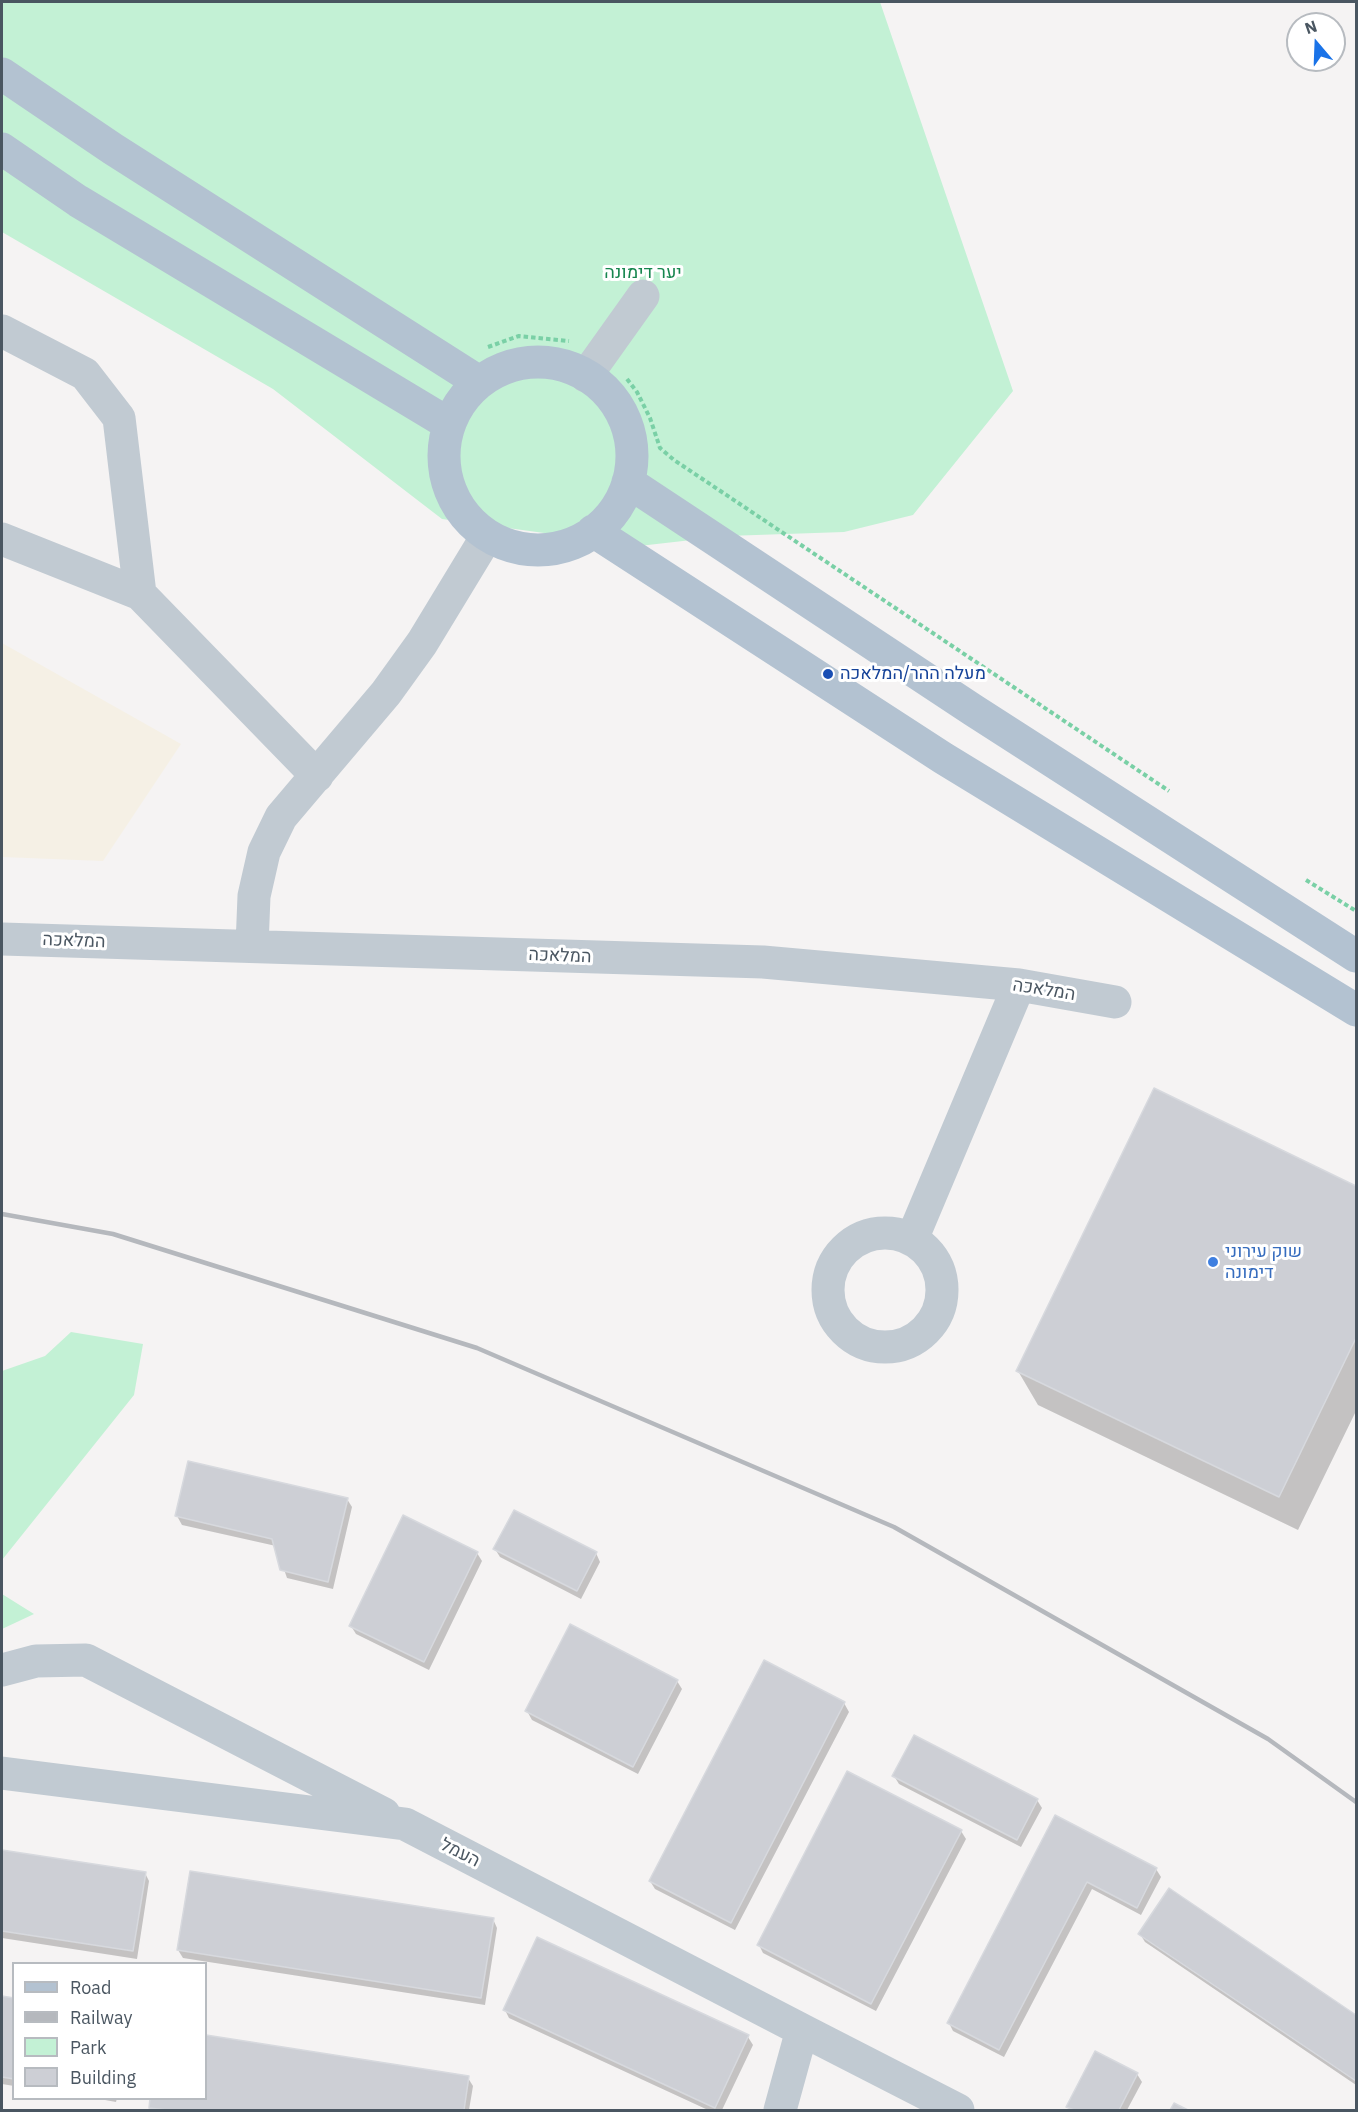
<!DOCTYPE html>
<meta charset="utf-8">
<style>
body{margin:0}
#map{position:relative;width:1358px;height:2112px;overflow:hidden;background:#f5f3f3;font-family:"IBM Plex Sans",sans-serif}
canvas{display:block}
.frame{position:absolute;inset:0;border:3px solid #4a5661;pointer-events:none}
.legend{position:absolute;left:12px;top:1962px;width:195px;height:138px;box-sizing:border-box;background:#fff;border:2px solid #b7bbc0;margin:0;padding:8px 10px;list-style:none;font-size:18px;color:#4a5661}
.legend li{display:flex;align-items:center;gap:12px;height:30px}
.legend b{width:30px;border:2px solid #b7bbc0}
.north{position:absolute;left:1286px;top:12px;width:60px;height:60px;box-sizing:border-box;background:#fff;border:2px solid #b7bbc0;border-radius:50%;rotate:341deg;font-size:16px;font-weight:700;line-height:24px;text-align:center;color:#4a5661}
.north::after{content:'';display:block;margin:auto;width:21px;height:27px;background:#1a73e8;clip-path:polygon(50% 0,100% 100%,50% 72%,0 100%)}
</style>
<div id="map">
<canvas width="1358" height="2112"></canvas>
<div class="frame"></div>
<ul class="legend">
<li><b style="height:8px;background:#b3c2d1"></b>Road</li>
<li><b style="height:8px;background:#b5b8bd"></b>Railway</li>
<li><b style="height:16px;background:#c3f1d5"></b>Park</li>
<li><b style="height:16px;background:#cdcfd5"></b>Building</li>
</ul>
<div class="north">N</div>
</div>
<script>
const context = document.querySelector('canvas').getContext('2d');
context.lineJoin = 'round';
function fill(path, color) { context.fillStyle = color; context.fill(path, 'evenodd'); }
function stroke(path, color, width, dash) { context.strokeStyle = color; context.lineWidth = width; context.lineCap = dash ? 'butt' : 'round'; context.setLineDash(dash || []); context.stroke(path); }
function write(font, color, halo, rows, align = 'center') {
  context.font = font + ' "IBM Plex Sans",Heebo,sans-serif'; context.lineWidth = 6; context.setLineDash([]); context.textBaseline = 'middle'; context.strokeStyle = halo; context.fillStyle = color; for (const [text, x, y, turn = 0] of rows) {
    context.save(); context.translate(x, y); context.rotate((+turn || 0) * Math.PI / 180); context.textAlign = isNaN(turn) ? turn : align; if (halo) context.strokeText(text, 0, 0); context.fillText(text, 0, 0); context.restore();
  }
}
const green = new Path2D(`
 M2 2H880L1013 391 913 515 844 532 727 536 639 546 442 519 273 389 2 232Z
 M71 1332 143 1344 134 1395 2 1560V1371L45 1356Z
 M2 1594 34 1614 2 1629Z`);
const sand = new Path2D(`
 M2 643 181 744 103 861 2 857Z`);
const shadow = new Path2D(`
 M1154 1090 1356 1187V1411L1298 1530 1038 1405 1018 1371Z
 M347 1499 352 1507 333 1589 287 1578 276 1546 182 1525 177 1516Z
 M495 1549 596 1553 600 1562 581 1599 500 1557Z
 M477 1553 482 1561 429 1670 356 1634 351 1626Z
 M765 1662 844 1703 849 1712 735 1930 655 1889 650 1881Z
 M677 1681 682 1689 638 1774 532 1720 527 1711Z
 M894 1776 1037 1800 1042 1808 1021 1847 899 1784Z
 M1056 1817 1156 1869 1161 1877 1141 1915 1092 1889 1004 2057 953 2031 949 2023Z
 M961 1831 966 1839 876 2011 763 1953 759 1945Z
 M2 1851 145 1873 149 1881 137 1959 2 1938Z
 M1169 1891 1356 2017V2085L1145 1942 1140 1934Z
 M493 1919 497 1928 485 2005 183 1958 178 1950Z
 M2 1997 14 1999V2086L2 2084Z
 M505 2010 748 2037 753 2045 722 2110H708L509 2018Z
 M206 2036 468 2078 473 2086 469 2110H152L150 2107 206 2098Z
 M1137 2074 1142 2082 1127 2110H1070L1068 2107Z
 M94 2098H117L116 2102Z`);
const building = new Path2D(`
 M1154 1088 1356 1186V1338L1279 1497 1016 1371Z
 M188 1461 348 1498 328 1582 280 1570 272 1539 175 1516Z
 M514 1510 597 1552 577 1591 493 1549Z
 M403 1515 478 1552 424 1662 349 1626Z
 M570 1624 678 1680 633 1767 525 1711Z
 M764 1660 845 1702 731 1923 649 1881Z
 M914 1735 1038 1799 1017 1840 892 1776Z
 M847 1771 962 1830 871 2004 757 1945Z
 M1055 1815 1157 1868 1137 1908 1087 1882 999 2050 947 2023Z
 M2 1850 146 1872 133 1951 2 1931Z
 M190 1871 494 1918 481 1998 177 1950Z
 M1169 1888 1356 2015V2081L1138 1934Z
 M537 1937 749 2035 715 2108 503 2010Z
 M2 1996 14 1998V2079L2 2077Z
 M206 2035 469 2076 464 2110H167L149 2108 150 2098H206Z
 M1095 2051 1138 2073 1119 2110H1074L1066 2107Z
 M1174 2103 1188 2110H1170Z`);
const path = new Path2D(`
 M488 347 519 336 569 341
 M627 379 637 392 650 418 660 448 674 460 1169 791
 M1306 880 1356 911`);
const minor = new Path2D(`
 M2 331 85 374 119 418 140 594
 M586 376 643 296
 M2 539 140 594 317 776
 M2 939 763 962 1019 985 1115 1002
 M252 946 254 896 264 852 281 817 386 693 422 643 487 536
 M828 1290a57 57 0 1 1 114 0a57 57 0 1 1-114 0Z
 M912 1239 1019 985
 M2 1670 36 1661 86 1660 384 1814
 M2 1773 405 1824 802 2030 780 2110
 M802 2030 958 2110`);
const major = new Path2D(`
 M2 74 113 149 479 382
 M2 149 78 201 449 424
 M444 456a94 94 0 1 1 188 0a94 94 0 1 1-188 0Z
 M628 482 973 710 1356 956
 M593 531 943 758 1356 1010`);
const rail = new Path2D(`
 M2 1214 113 1234 477 1348 894 1527 1268 1739 1356 1802`);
const markers = [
 [828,674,6,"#1a4fb4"],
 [1213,1262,6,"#3f7fe0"]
];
const parkNames = [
 ["יער דימונה",643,273]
];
const transitNames = [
 ["מעלה ההר/המלאכה",840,674]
];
const streetNames = [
 ["המלאכה",74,941,2],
 ["המלאכה",560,956,2],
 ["המלאכה",1044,990,9],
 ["העמל",460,1853,27]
];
const shopNames = [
 ["שוק עירוני",1225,1252],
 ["דימונה",1225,1273]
];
fill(green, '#c3f1d5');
fill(sand, '#f5f0e5');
fill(shadow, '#0003');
fill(building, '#cdcfd5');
stroke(building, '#d7d9de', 1.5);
stroke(path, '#7ad0a6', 4, [4.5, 3]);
stroke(minor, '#c1cad2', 33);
stroke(major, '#b3c2d1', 33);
stroke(rail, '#b5b8bd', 4.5);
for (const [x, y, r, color] of markers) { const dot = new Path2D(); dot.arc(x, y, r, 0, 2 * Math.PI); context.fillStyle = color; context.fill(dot); stroke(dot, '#fff', 2); }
write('18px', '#17864f', '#fff', parkNames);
write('18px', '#164399', '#fff', transitNames, 'left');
write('18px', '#4a5661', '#fff', streetNames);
write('18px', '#366cbe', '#fff', shopNames, 'left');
</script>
